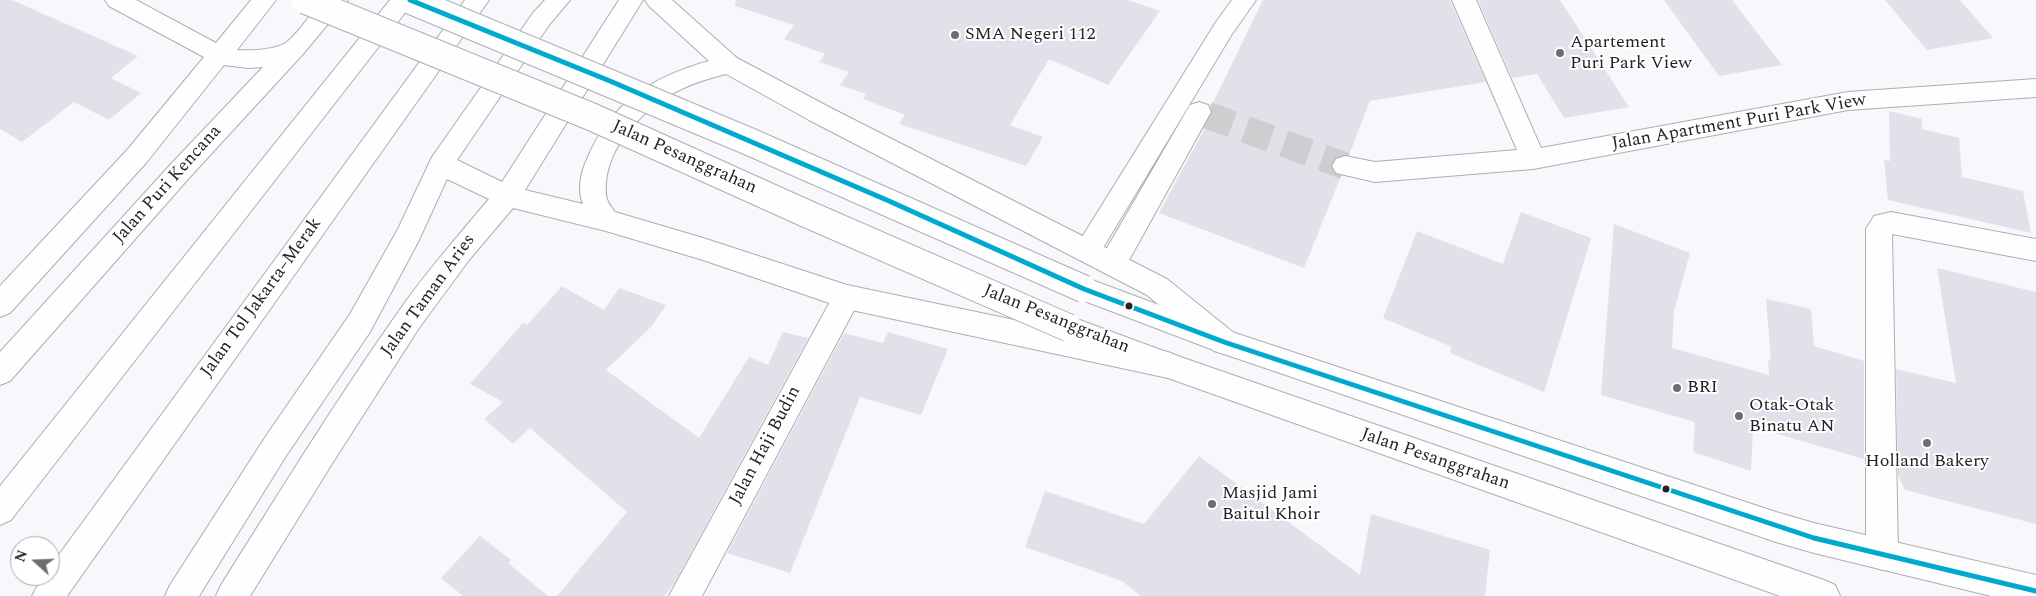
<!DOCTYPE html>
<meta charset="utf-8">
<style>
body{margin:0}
#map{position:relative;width:2036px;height:596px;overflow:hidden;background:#f9f7fb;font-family:Spectral,serif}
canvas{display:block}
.north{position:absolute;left:10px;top:536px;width:50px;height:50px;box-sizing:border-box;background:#fff;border:1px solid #a7a7a8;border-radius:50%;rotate:290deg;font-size:14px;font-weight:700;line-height:20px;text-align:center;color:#232325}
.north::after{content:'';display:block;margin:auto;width:18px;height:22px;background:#6e6d70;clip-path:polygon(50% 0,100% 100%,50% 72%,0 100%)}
</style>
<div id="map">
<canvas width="2036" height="596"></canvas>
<div class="north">N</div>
</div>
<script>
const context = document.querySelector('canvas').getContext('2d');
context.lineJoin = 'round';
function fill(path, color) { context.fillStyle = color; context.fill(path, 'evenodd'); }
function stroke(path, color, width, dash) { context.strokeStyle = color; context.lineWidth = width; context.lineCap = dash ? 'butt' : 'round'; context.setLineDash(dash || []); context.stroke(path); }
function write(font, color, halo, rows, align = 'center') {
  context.font = font + ' Spectral,serif'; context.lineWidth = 4; context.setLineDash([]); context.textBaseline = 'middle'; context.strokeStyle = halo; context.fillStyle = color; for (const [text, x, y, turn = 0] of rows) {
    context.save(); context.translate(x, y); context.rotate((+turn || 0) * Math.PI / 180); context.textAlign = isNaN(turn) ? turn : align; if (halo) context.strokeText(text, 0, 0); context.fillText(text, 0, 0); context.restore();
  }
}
const building = new Path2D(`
 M0 0H12L138 56 111 78 141 93 109 120 74 102 22 142 0 129Z
 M736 0H1128L1160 11 1108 85 1049 59 1010 125 1043 137 1026 166 899 124 905 115 863 99 866 94 840 85 849 72 819 62 825 54 784 39 794 25 735 6Z
 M1263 0H1450L1486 82 1370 101 1349 155 1335 157 1330 165 1334 174 1341 176 1304 268 1159 213 1213 113 1211 107Z
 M1478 0H1560L1629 107 1564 118 1537 74 1512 78Z
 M1664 0H1732L1782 65 1719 76Z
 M1885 0H1960L1993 38 1927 50Z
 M1889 111 1922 119V129L1959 138 1962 177 2023 191 2031 233 1888 200 1884 160 1890 161Z
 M1521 212 1591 238 1544 392 1450 353 1452 347 1383 318 1417 231 1503 264Z
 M1614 224 1690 253 1674 311 1672 348 1769 375 1768 360 1771 361 1766 299 1811 309 1814 346 1864 361V459L1753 427 1751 471 1693 452 1695 422 1601 395Z
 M1937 268 2036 292V524L1905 490 1898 475 1896 369 1956 383Z
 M562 286 604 310 619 288 666 305 652 326 606 370 699 438 749 357 768 365 783 332 808 338 674 584 664 596H557L627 512 530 428 513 444 484 419 503 402 470 384 523 323 527 325Z
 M888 332 948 349 921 415 860 397 790 573 727 553 844 333 883 343Z
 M1199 456 1360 575 1371 514 1490 550 1485 596H1141L1122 581 1025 547 1045 491 1144 524Z
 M480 536 511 560 508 563 548 596H463L441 578Z`);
const minorTunnel = new Path2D(`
 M1207 115 1345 166`);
const minor = new Path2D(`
 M1232 0H1256L1232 34 1097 258 1088 261 1079 258 1075 250 1079 242 1216 22Z
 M1452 0H1476L1541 148 1848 92 2036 79V97L1848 110 1533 169 1375 182 1336 173 1332 166 1336 159 1345 156 1375 162 1517 150Z
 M1199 102 1208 105 1211 112 1123 271 1113 274 1103 271 1100 263 1103 255 1190 105Z
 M1891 212 2036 239V261L1892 234 1898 555 1893 566 1882 570 1871 566 1866 555V229L1874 216Z
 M847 285 857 289 861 297 702 596H669L837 289Z`);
const secondary = new Path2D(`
 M1084 277 1226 330 1776 512 1814 523 2036 575V596H1991L1814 553 1776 542 1224 354 1074 297 1070 289 1074 281Z
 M1069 316 1169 353 1824 580 1835 585 1840 596H1780L1168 378 1059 337 1055 328 1059 319Z`);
const primary = new Path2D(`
 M105 0H136L216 43 251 0H276L237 50C249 51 277 50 287 42 300 31 311 13 323 0H348L303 54 189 178 10 381 0 385V352L171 164 263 67 248 68 224 65 146 163 10 313 0 317V286L128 149 204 57 109 6Z
 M545 0H570L549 25 457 160 502 182 619 0H643L525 190 583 204C577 190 581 172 587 159 611 102 652 77 709 61L649 6 645 0H672L737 58 827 106 1167 279 1234 333 1238 342 1234 351 1224 354 1214 351 1147 295 809 120 726 74C706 79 686 85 669 96 639 114 608 147 606 184 606 188 605 194 607 199 608 203 612 208 615 212L703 238 847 285 1168 352 1178 356 1182 365 1178 374 1168 378 847 309 703 260 606 231 513 208 469 260 419 328 335 459 250 596H216L221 585C279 493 336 400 399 311 426 272 458 236 489 199L447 179 418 242 370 332 286 456 199 596H165L170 585 266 436 350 314 398 229 432 157 533 13Z`);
const motorway = new Path2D(`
 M390 0H415L11 520 0 525V486Z
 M465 0H489L67 596H32L43 576H50V567Z`);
const secondaryBridge = new Path2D(`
 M305 0 592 117 805 213 1069 328
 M410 0 748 141 1084 289`);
const bus1 = new Path2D(`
 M410 0 610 81 889 201 1084 289 1224 342 1814 538 2036 591`);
const markers = [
 [955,35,5,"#6e6d70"],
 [1560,53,5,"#6e6d70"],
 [1129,306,4.5,"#232325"],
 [1677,388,5,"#6e6d70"],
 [1739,416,5,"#6e6d70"],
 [1927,443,5,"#6e6d70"],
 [1666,489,4.5,"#232325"],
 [1212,504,5,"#6e6d70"]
];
const poiNames = [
 ["SMA Negeri 112",965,35],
 ["Apartement",1570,43],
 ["Puri Park View",1570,64],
 ["BRI",1687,388],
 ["Otak-Otak",1749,406],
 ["Binatu AN",1749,427],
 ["Holland Bakery",1927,462,"center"],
 ["Masjid Jami",1222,494],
 ["Baitul Khoir",1222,515]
];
const streetNames = [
 ["Jalan Apartment Puri Park View",1739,123,-10],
 ["Jalan Pesanggrahan",684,158,24],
 ["Jalan Puri Kencana",168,185,-48],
 ["Jalan Taman Aries",429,296,-54],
 ["Jalan Tol Jakarta–Merak",262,298,-54],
 ["Jalan Pesanggrahan",1056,320,22],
 ["Jalan Haji Budin",766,446,-62],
 ["Jalan Pesanggrahan",1435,460,19]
];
fill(building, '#e3e0e9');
stroke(minorTunnel, '#cecdd0', 27, [27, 14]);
stroke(minor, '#aeadb0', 2);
stroke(secondary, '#aeadb0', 2);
stroke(primary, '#aeadb0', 2);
stroke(motorway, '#aeadb0', 2);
fill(minor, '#fefefe');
fill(secondary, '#fefefe');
fill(primary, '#fefefe');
fill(motorway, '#fefefe');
stroke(secondaryBridge, '#aeadb0', 29, []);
stroke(secondaryBridge, '#fefefe', 27);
stroke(bus1, '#00a9ce', 5);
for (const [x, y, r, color] of markers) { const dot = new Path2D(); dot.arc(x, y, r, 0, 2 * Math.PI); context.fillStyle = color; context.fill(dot); stroke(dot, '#fff', 2); }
write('18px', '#232325', '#fff', poiNames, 'left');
write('18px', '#232325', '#fff', streetNames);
</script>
